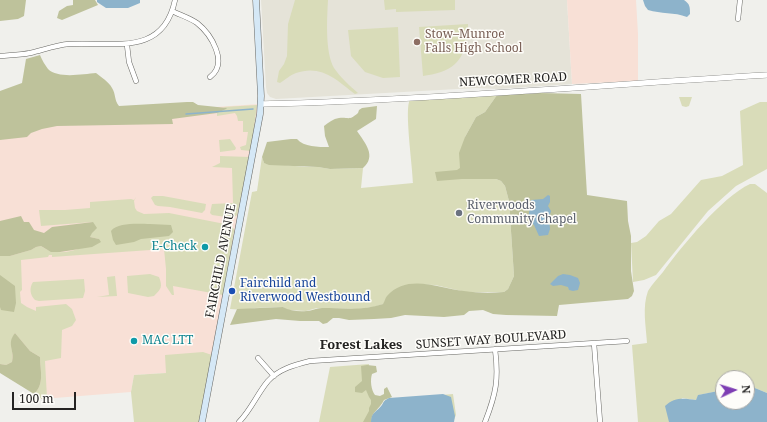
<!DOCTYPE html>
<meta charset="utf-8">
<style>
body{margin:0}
#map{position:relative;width:767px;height:422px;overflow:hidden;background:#f0f0ec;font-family:"Noto Serif",serif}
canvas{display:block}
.north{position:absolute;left:715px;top:370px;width:40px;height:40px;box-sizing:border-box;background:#fefdf9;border:1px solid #a7a6a3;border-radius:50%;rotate:86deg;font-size:11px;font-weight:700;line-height:16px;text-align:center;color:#242322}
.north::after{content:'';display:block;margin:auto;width:14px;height:18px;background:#7e3eb3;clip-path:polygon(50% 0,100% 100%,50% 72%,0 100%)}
.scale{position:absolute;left:12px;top:392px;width:64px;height:18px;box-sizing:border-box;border:2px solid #242322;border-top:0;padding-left:5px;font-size:12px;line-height:14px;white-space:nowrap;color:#242322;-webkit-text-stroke:3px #fefdf9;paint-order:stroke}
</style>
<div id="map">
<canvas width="767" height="422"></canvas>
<div class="north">N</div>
<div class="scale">100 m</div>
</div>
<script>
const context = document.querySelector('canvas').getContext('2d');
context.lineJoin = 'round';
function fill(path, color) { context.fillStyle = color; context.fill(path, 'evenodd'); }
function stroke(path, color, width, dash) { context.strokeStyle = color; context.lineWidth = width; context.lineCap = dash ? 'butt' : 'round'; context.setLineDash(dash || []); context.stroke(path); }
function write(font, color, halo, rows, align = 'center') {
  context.font = font + ' "Noto Serif",serif'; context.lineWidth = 3; context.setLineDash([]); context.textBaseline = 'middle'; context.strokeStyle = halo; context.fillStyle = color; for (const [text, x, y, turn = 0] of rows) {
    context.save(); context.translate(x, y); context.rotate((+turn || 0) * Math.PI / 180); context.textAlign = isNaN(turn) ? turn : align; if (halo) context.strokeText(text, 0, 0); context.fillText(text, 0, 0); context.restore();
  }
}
const built = new Path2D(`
 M261 0H567L572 84 497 89 476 88 276 99 270 97 267 93 266 87Z`);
const industrial = new Path2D(`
 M567 0H636L638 34V81L572 84Z
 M259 104 256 123 212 355 166 373 134 375 131 392 42 399 0 371V122Z`);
const green = new Path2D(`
 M295 0H328C327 19 325 52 334 68 340 77 350 86 358 93L355 94C337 80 321 64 296 73 290 75 285 80 280 83L277 82 279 71 284 64 287 56 288 24Z
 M384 0H455V10L396 12V9L385 10Z
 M468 24C468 45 463 65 441 72 436 74 428 75 423 76L419 27Z
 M398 27 400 77 383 78 365 72 351 56 348 30Z
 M497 95 485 112 476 117 465 137 463 179H496L501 181 505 186 509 201 514 276 508 289 504 292H466L435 285 412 284 383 304 374 307 358 309 317 308 306 311 288 310 283 307 255 308 245 310 230 309 252 192 257 191 262 157 264 163 305 167H318L330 169 363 168 361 188 413 183C413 169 404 108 410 100Z
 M679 97H692L689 106 686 107 682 106Z
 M760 102H767V169L736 186 708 211 656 275 644 280 633 282 631 243 637 242 646 236 659 221 671 214 701 180 722 176 743 165 740 111Z
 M257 105 251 151 241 150 240 147 246 145 248 132H243V121H238L237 116 235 113 217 116V113L226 108 223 107Z
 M230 139 236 148 235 150 220 152 219 140Z
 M220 156 250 157 237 215 233 218 212 215 210 213 212 204 233 203 232 168 212 167 220 163Z
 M750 184H755L767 193V393L750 386 747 388V378H723V390L699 395 696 400 682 398 669 422H638L632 345 647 343C646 326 642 307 648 291 652 284 658 278 663 272 682 246 722 197 750 184Z
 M153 196H163L206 204 205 210 202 213 170 207 158 206 155 205 151 198Z
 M136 197 134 201 135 208 137 211 144 214 169 213 230 225 234 229V232L223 295 173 286 174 295H172L166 286V269L164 249 52 257V255H49L48 257 21 260 22 290 20 292 21 303 27 307 36 311V307L66 304 72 309 76 320 72 326 62 330 61 358 45 361 47 398 42 399 34 394C45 384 40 370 40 357L30 351 15 333C8 342 14 352 12 362L6 365 0 364V256H10L31 250 36 247 41 246C58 259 83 249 99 239L90 237 93 222 41 226 39 210H65L90 208V202L131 199 134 200Z
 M150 274 159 277C163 287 161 289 154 296L148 297 128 293 127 276Z
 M115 276 117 296 97 297 109 295 107 277Z
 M84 279 85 291 83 298 39 301 35 300C30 295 29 288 33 282Z
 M203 352 212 355 199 422H134L131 392 134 375 166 373 165 355Z
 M369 364 372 416H377L385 400 453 394 456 415 453 422H319L330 367Z`);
const forest = new Path2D(`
 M0 0H26L24 16 18 19 0 21Z
 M73 0H95L98 5 62 20 57 18 59 11 67 6 73 5Z
 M40 55C42 60 45 65 48 69 58 79 83 74 96 73 101 77 109 82 112 88 116 94 114 100 119 106L187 102H193L198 105 227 108 226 109 217 113 172 119 173 124 57 126 42 129 31 133 27 137 0 140V91L22 83 26 59Z
 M541 93 581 94 587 195 627 201 628 221 631 236V271L634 291 632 296 628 299 559 305 557 316 506 315 493 314 483 310 469 311 464 315 444 317 405 315 391 318 374 319 349 320 339 318H333L327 323 323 324 319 321H300L276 319 230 325 237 309 283 307C290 311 299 312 307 311 312 311 316 308 322 308 343 308 363 311 383 304 385 301 385 298 387 296 407 273 439 288 464 291 477 293 491 293 504 292L508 289 514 276 509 201 505 186 501 181 496 179H462L437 181 435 172 457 170 460 168 459 153 465 137 476 117 485 112 497 95Z
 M377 106 376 119 357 131C365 143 377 156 363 168L330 169 318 167 269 165 264 163 262 157 267 142 291 139H297C304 147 318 147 329 147L325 136 324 126C329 122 333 119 339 118 349 117 349 121 358 113L359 110 362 108Z
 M21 216 24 222H29L34 230 44 233 52 227 93 222 97 228 92 233 90 237 99 239 101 242 92 247 60 252H51L41 246 36 247 31 250 10 256H0V221Z
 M150 224 171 225 173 232 169 236 141 239 134 242 116 245 113 240 111 231C118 222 139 224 150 224Z
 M0 275 15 286 16 303 14 312 1 310 0 307Z
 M15 333 30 351 40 357C40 370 45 384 34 394L0 373V364L6 365 12 362C15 350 6 344 15 333Z
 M367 365 376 366 377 372 372 374C370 380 371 390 375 395L380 396 384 394V389L387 387 392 397 384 400C380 409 371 412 371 422H363L369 411V408L371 404V400L369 397 366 390 362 393 355 392V387L362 381 361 366Z`);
const water = new Path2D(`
 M97 0H140V3L128 8H106L97 2Z
 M643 0H684C690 4 690 7 690 14L687 17C674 12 661 14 648 10L645 6Z
 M548 195 550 196V202L548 206 551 211 549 218 550 229 548 235 539 236 534 225 528 219 531 200 543 199Z
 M563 274 570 275 578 278 580 283 578 290 573 291 569 290 568 287 561 285 553 286 550 284 558 276Z
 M750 386 767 393V422H669L665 406C674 397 684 398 696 400L698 395 723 390V402H747V388Z
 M443 394 451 397 455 416 454 422H371C371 412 377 412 382 405 384 401 385 400 389 398Z`);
const stream = new Path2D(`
 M186 114 253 109`);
const minor = new Path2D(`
 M172 11C180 15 190 18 197 23 211 34 229 63 210 77
 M738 19 740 0
 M127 45 129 62 136 81
 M0 56C10 55 20 55 30 53 43 50 56 45 69 44 112 41 163 58 175 0
 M594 343 600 422
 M258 358 274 376
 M239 422C251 410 257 394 268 381 279 369 294 365 310 361L627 341
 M485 422C496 394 499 379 495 349`);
const tertiary = new Path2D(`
 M261 104C430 100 598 85 767 75`);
const secondary = new Path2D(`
 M202 422 260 114 261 96 256 0`);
const markers = [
 [417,42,4,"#8d6e63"],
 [459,213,4,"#6b7280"],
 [205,247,4,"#0f9aa8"],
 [232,291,4,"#1a4fb4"],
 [134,341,4,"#0f9aa8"]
];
const educationNames = [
 ["Stow–Munroe",425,35],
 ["Falls High School",425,49]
];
const streetNames = [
 ["NEWCOMER ROAD",513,80,-3],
 ["FAIRCHILD AVENUE",221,261,-79],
 ["SUNSET WAY BOULEVARD",491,340,-4]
];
const worshipNames = [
 ["Riverwoods",467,206],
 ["Community Chapel",467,220]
];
const cultureNames = [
 ["E-Check",197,247],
 ["MAC LTT",142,341,"left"]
];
const transitNames = [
 ["Fairchild and",240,284],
 ["Riverwood Westbound",240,298]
];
const neighbourhoodNames = [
 ["Forest Lakes",361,345]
];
fill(built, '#e5e3d8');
fill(industrial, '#f8e0d6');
fill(green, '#d9dcb9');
fill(forest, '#bec29b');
fill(water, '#8db3cb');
stroke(stream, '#8db3cb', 1.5);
stroke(minor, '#686864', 5.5);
stroke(tertiary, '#686864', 6);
stroke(secondary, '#686864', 7);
stroke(minor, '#fff', 4.5);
stroke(tertiary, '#fff', 5.5);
stroke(secondary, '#d5e8f6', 6);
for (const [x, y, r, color] of markers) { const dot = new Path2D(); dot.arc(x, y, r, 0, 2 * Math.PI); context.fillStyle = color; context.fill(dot); stroke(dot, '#fefdf9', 1.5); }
write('12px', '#785e54', '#fefdf9', educationNames, 'left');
write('12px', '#242322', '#fefdf9', streetNames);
write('12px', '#5b616d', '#fefdf9', worshipNames, 'left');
write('12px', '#0d838f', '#fefdf9', cultureNames, 'right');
write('12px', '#164399', '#fefdf9', transitNames, 'left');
write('bold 13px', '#242322', '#fefdf9', neighbourhoodNames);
</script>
